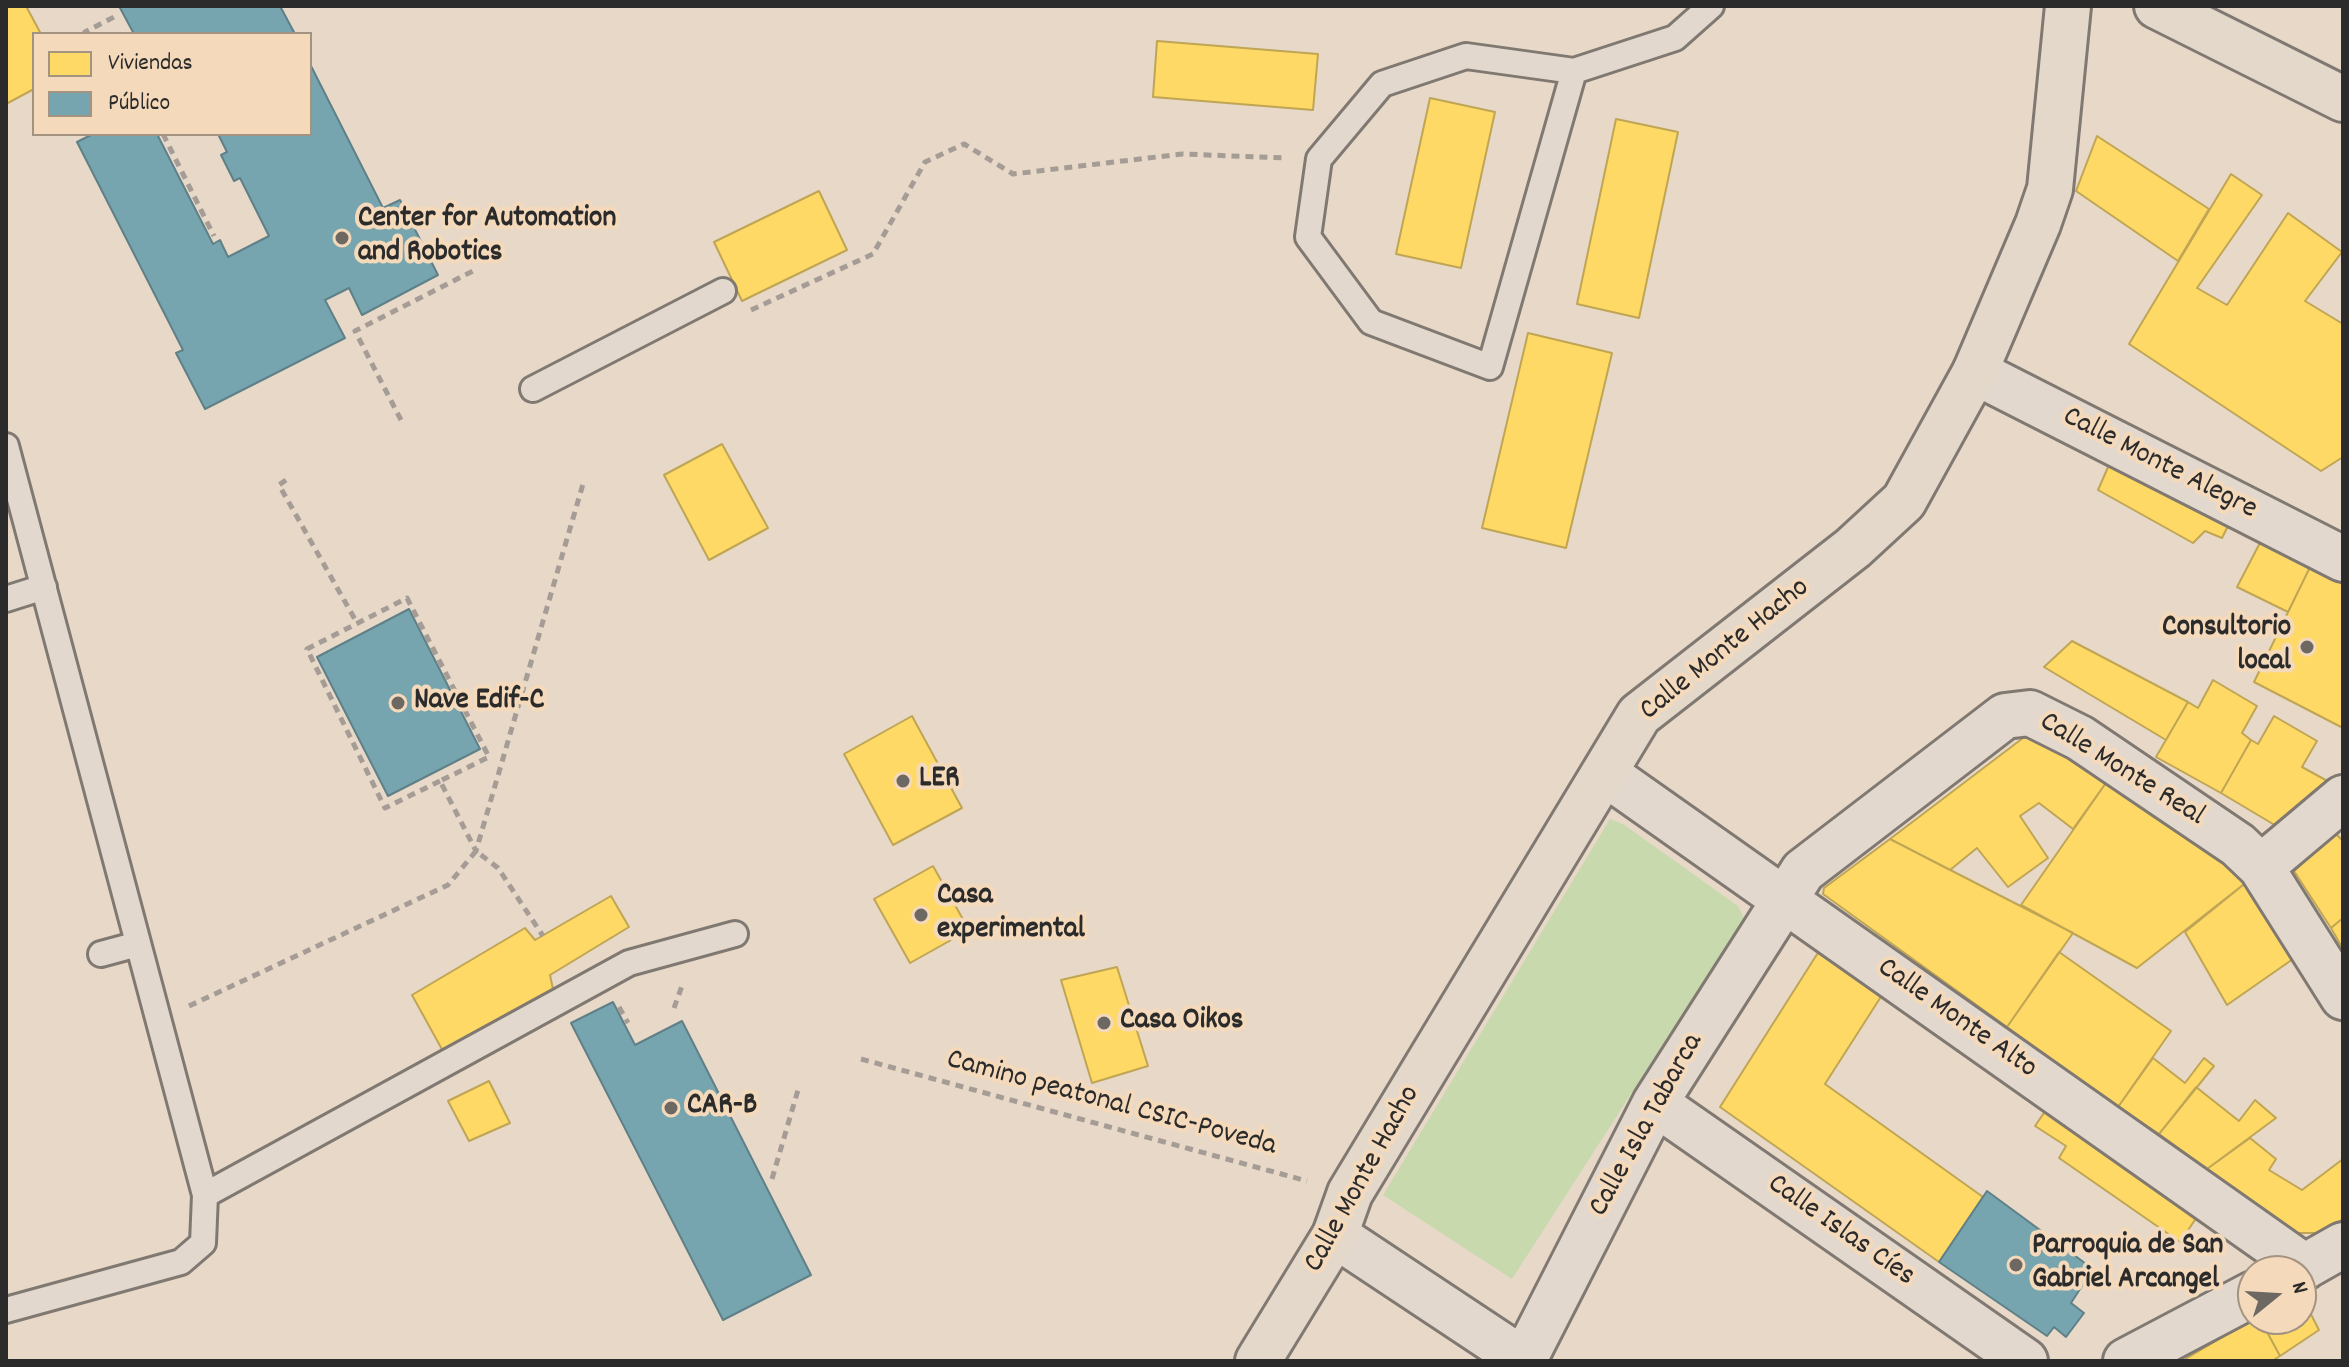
<!DOCTYPE html>
<meta charset="utf-8">
<style>
body{margin:0}
#map{position:relative;width:2349px;height:1367px;overflow:hidden;background:#e7d8c8;font-family:Dekko,sans-serif}
canvas{display:block}
.frame{position:absolute;inset:0;border:8px solid #2b2b2b;pointer-events:none}
.legend{position:absolute;left:32px;top:32px;width:280px;height:104px;box-sizing:border-box;background:#f4d9bb;border:2px solid #a49381;margin:0;padding:10px 14px;list-style:none;font-size:24px;color:#2b2b2b}
.legend li{display:flex;align-items:center;gap:16px;height:40px}
.legend b{width:40px;border:2px solid #a49381}
.north{position:absolute;left:2237px;top:1255px;width:80px;height:80px;box-sizing:border-box;background:#f4d9bb;border:2px solid #a49381;border-radius:50%;rotate:72deg;font-size:22px;font-weight:700;line-height:32px;text-align:center;color:#2b2b2b}
.north::after{content:'';display:block;margin:auto;width:28px;height:36px;background:#6d6862;clip-path:polygon(50% 0,100% 100%,50% 72%,0 100%)}
</style>
<div id="map">
<canvas width="2349" height="1367"></canvas>
<div class="frame"></div>
<ul class="legend">
<li><b style="height:22px;background:#ffd966"></b>Viviendas</li>
<li><b style="height:22px;background:#76a5af"></b>Público</li>
</ul>
<div class="north">N</div>
</div>
<script>
const context = document.querySelector('canvas').getContext('2d');
context.lineJoin = 'round';
function fill(path, color) { context.fillStyle = color; context.fill(path, 'evenodd'); }
function stroke(path, color, width, dash) { context.strokeStyle = color; context.lineWidth = width; context.lineCap = dash ? 'butt' : 'round'; context.setLineDash(dash || []); context.stroke(path); }
function write(font, color, halo, rows, align = 'center') {
  context.font = font + ' Dekko,sans-serif'; context.lineWidth = 8; context.setLineDash([]); context.textBaseline = 'middle'; context.strokeStyle = halo; context.fillStyle = color; for (const [text, x, y, turn = 0] of rows) {
    context.save(); context.translate(x, y); context.rotate((+turn || 0) * Math.PI / 180); context.textAlign = isNaN(turn) ? turn : align; if (halo) context.strokeText(text, 0, 0); context.fillText(text, 0, 0); context.restore();
  }
}
const green = new Path2D(`
 M1610 819 1623 824 1738 906 1744 918 1512 1279 1383 1195Z`);
const homes = new Path2D(`
 M6 6H26L41 34H34V89L6 104Z
 M1157 41 1318 54 1313 110 1153 97Z
 M1430 98 1495 112 1461 268 1396 254Z
 M1616 119 1678 132 1639 318 1577 304Z
 M2097 136 2209 209 2178 261 2076 191Z
 M2231 174 2262 195 2197 288 2227 305 2288 213 2342 252 2305 301 2343 324V457L2321 471 2129 344Z
 M819 191 847 250 742 301 714 242Z
 M1528 333 1612 353 1566 548 1482 528Z
 M722 444 768 528 709 560 664 475Z
 M2112 458 2231 520 2222 538 2205 531 2193 543 2098 490Z
 M2263 537 2312 563 2288 612 2237 587Z
 M2312 563 2343 579V728L2254 682Z
 M2072 641 2188 702 2166 740 2044 667Z
 M2213 680 2257 706 2242 733 2251 740 2221 793 2156 757 2188 702 2198 708Z
 M912 716 962 808 893 845 844 754Z
 M2274 716 2317 741 2302 767 2331 783 2278 827 2221 793 2251 740 2258 744Z
 M2023 738H2051L2108 780 2073 829 2039 803 2020 816 2048 858 2008 887 1977 848 1950 870 1890 839Z
 M2108 780 2248 881 2137 968 2021 905Z
 M2335 833 2343 841V918L2331 928 2294 871Z
 M1890 839 2073 933 2007 1027 1823 894 1824 888Z
 M933 866 969 930 910 963 874 899Z
 M2248 881 2293 959 2227 1005 2185 932Z
 M611 896 629 927 550 975 553 989 444 1053 412 995 525 928 535 940Z
 M2343 918V949L2331 928Z
 M1821 948 1884 992 1825 1084 1983 1197 1939 1262 1720 1107Z
 M2059 952 2171 1031 2118 1107 2007 1027Z
 M1117 967 1148 1066 1092 1083 1061 980Z
 M2153 1058 2185 1083 2204 1058 2214 1066 2159 1134 2118 1107Z
 M489 1081 510 1123 469 1141 448 1101Z
 M2196 1087 2239 1121 2255 1100 2276 1118 2207 1169 2159 1134Z
 M2048 1107 2199 1214 2180 1242 2059 1158 2066 1146 2035 1126Z
 M2250 1138 2276 1159 2269 1170 2302 1190 2343 1159V1219L2320 1233H2292L2207 1169Z
 M2301 1295 2319 1330 2280 1356 2260 1319H2301Z
 M2253 1319H2260L2280 1356 2272 1361H2182Z`);
const public = new Path2D(`
 M119 6H280L295 34H134Z
 M310 64 383 208 400 200 438 275 362 315 349 288 325 300 345 338 205 409 176 353 183 350 77 142 93 134H157L213 244 220 240 228 257 269 236 240 178 234 181 221 155 227 152 218 134H310Z
 M409 609 480 749 388 796 317 657Z
 M613 1002 635 1045 682 1021 811 1275 723 1320 571 1023Z
 M1987 1191 2093 1269 2071 1303 2084 1313 2066 1337 2054 1327 2047 1336 1939 1262Z`);
const path = new Path2D(`
 M88 34 85 32 116 16
 M163 134 214 236
 M751 310 873 254 925 162 964 144 1013 174 1182 154 1286 158
 M401 420 355 331 473 271
 M286 480 279 485 357 623
 M440 781 385 808 307 649 407 598 489 757 440 781 476 851 583 484
 M189 1006 448 885 476 851 498 868 543 936
 M619 1007 628 1023
 M674 1008 683 983
 M861 1059 1307 1181
 M772 1179 798 1090`);
const lane = new Path2D(`
 M1574 71 1490 367 1371 322 1308 237 1319 159 1382 84 1466 56 1574 71 1675 38 1711 6
 M533 389 723 291
 M6 446 205 1195 203 1243 181 1262 6 1310
 M6 599 44 587
 M101 954 138 944
 M205 1195 629 963 735 934`);
const street = new Path2D(`
 M1975 372 2343 559
 M1606 774 2305 1267
 M2261 867 2343 798
 M1655 1103 2025 1361
 M1335 1235 1525 1361
 M2297 1271 2343 1245
 M1524 1360 1655 1103 1803 871 2005 716 2030 713 2080 738 2238 845 2261 867 2343 997
 M2126 1361 2253 1294`);
const primary = new Path2D(`
 M2157 6 2343 99
 M1258 1361 1335 1235 1350 1193 1639 715 1853 548 1904 501 1975 372 2038 224 2050 189 2068 6`);
const markers = [
 [342,238,8,"#6d6862"],
 [2307,647,8,"#6d6862"],
 [398,703,8,"#6d6862"],
 [903,781,8,"#6d6862"],
 [921,915,8,"#6d6862"],
 [1104,1023,8,"#6d6862"],
 [671,1108,8,"#6d6862"],
 [2016,1265,8,"#6d6862"]
];
const poiNames = [
 ["Center for Automation",358,221],
 ["and Robotics",358,255],
 ["Consultorio",2291,630,"right"],
 ["local",2291,664,"right"],
 ["Nave Edif-C",414,703],
 ["LER",919,781],
 ["Casa",937,898],
 ["experimental",937,932],
 ["Casa Oikos",1120,1023],
 ["CAR-B",687,1108],
 ["Parroquia de San",2032,1248],
 ["Gabriel Arcangel",2032,1282]
];
const streetNames = [
 ["Calle Monte Alegre",2159,465,27],
 ["Calle Monte Hacho",1726,651,-39],
 ["Calle Monte Real",2121,771,32],
 ["Calle Monte Alto",1956,1020,35],
 ["Camino peatonal CSIC-Poveda",1111,1105,15],
 ["Calle Isla Tabarca",1648,1126,-61],
 ["Calle Monte Hacho",1364,1180,-61],
 ["Calle Islas Cíes",1840,1232,35]
];
fill(green, '#c8d9ad');
fill(homes, '#ffd966');
stroke(homes, '#bfa554', 2);
fill(public, '#76a5af');
stroke(public, '#608087', 2);
stroke(lane, '#807972', 30);
stroke(street, '#807972', 50);
stroke(primary, '#807972', 50);
stroke(path, '#a59d95', 5, [8, 6]);
stroke(lane, '#e2d8cd', 24);
stroke(street, '#e2d8cd', 44);
stroke(primary, '#e3d8ca', 44);
for (const [x, y, r, color] of markers) { const dot = new Path2D(); dot.arc(x, y, r, 0, 2 * Math.PI); context.fillStyle = color; context.fill(dot); stroke(dot, '#f4d9bb', 3); }
write('bold 30px', '#2b2b2b', '#f4d9bb', poiNames, 'left');
write('30px', '#2b2b2b', '#f4d9bb', streetNames);
</script>
